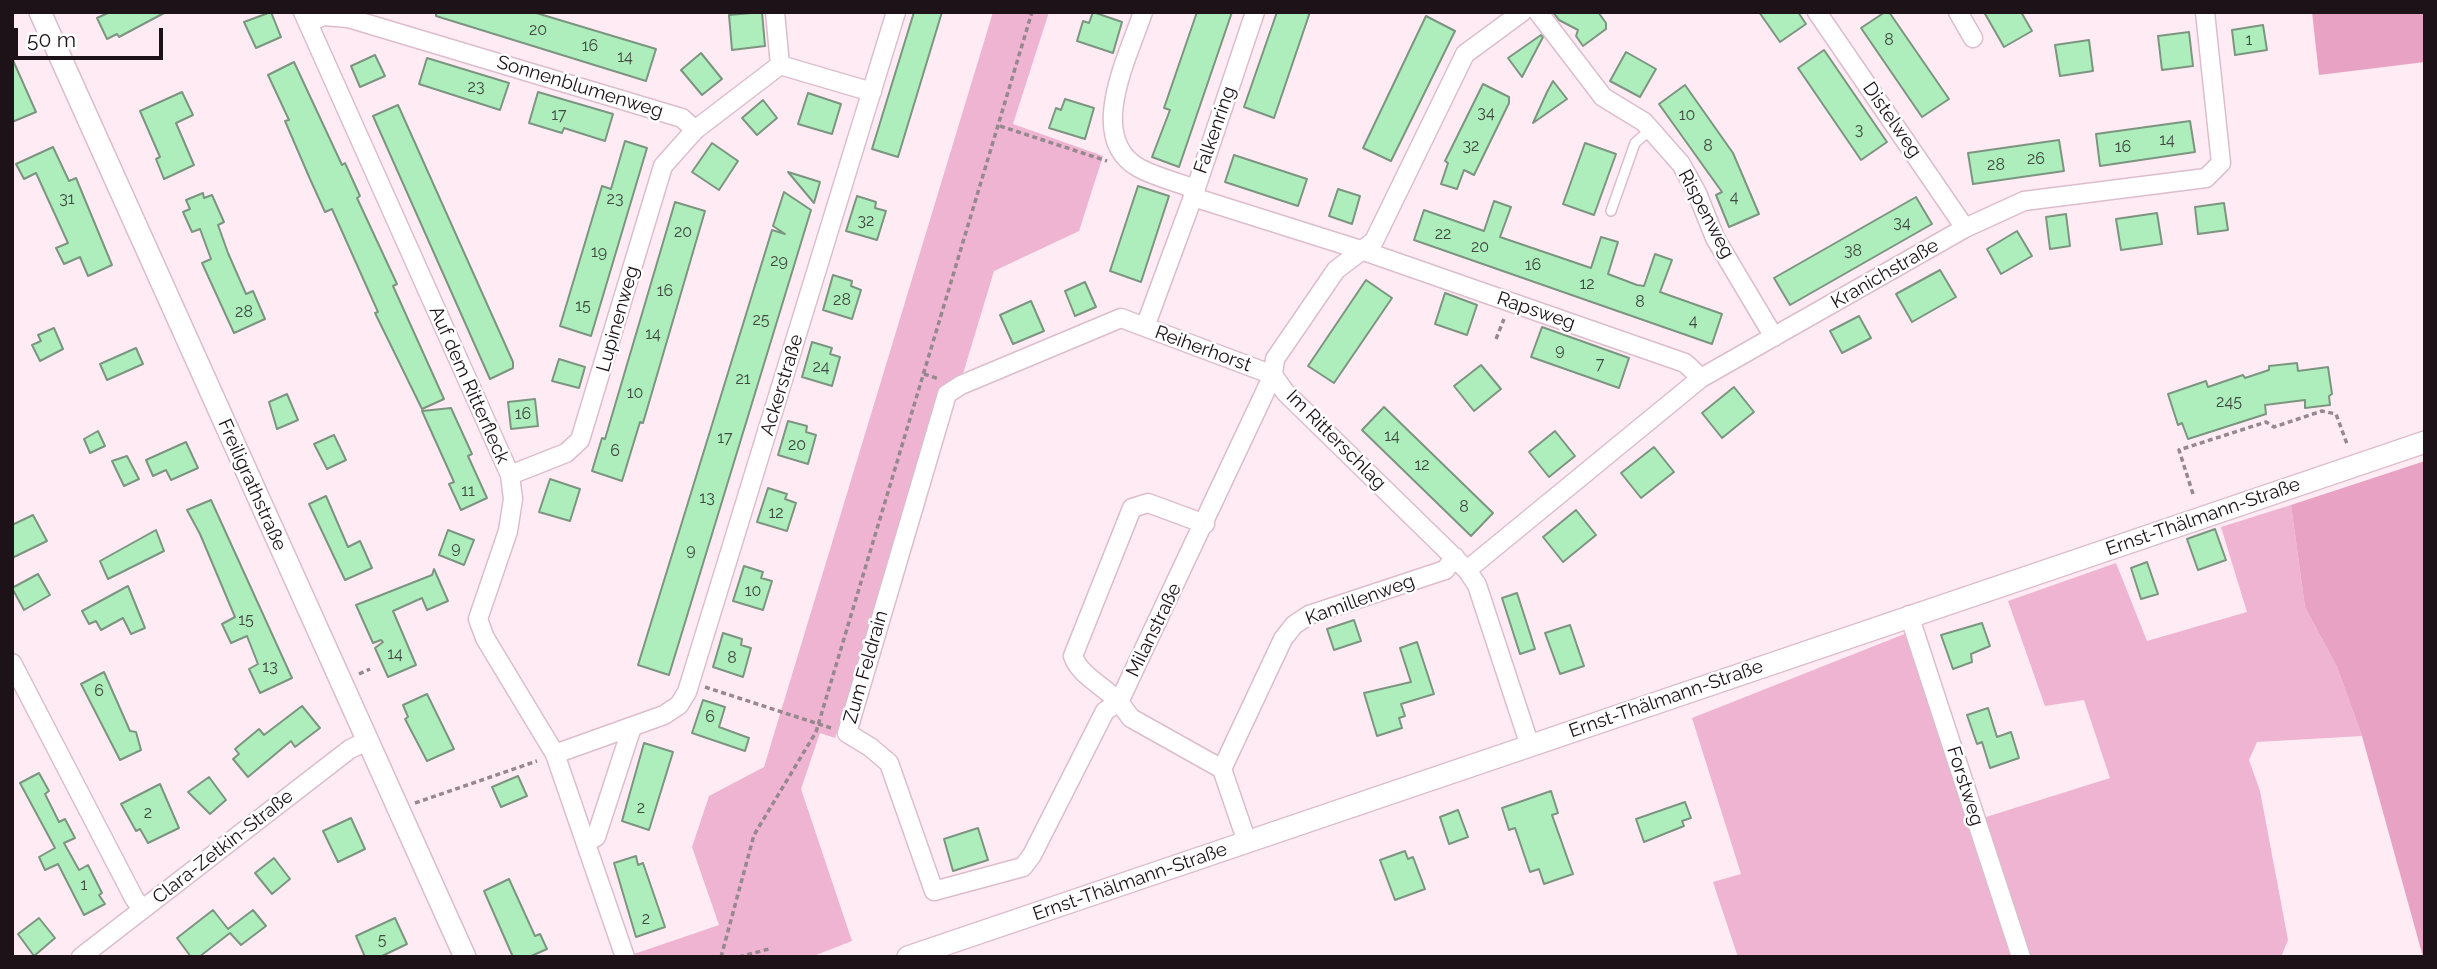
<!DOCTYPE html>
<meta charset="utf-8">
<style>
body{margin:0}
#map{position:relative;width:2437px;height:969px;overflow:hidden;background:#ffebf4;font-family:Raleway,sans-serif}
canvas{display:block}
.frame{position:absolute;inset:0;border:14px solid #1c1217;pointer-events:none}
.scale{position:absolute;left:14px;top:28px;width:149px;height:32px;box-sizing:border-box;border:4px solid #1c1217;border-top:0;padding-left:9px;font-size:21px;line-height:24px;white-space:nowrap;color:#1c1217;-webkit-text-stroke:5px #fff;paint-order:stroke}
</style>
<div id="map">
<canvas width="2437" height="969"></canvas>
<div class="frame"></div>
<div class="scale">50 m</div>
</div>
<script>
const context = document.querySelector('canvas').getContext('2d');
context.lineJoin = 'round';
function fill(path, color) { context.fillStyle = color; context.fill(path, 'evenodd'); }
function stroke(path, color, width, dash) { context.strokeStyle = color; context.lineWidth = width; context.lineCap = dash ? 'butt' : 'round'; context.setLineDash(dash || []); context.stroke(path); }
function write(font, color, halo, rows, align = 'center') {
  context.font = font + ' Raleway,sans-serif'; context.lineWidth = 5; context.setLineDash([]); context.textBaseline = 'middle'; context.strokeStyle = halo; context.fillStyle = color; for (const [text, x, y, turn = 0] of rows) {
    context.save(); context.translate(x, y); context.rotate((+turn || 0) * Math.PI / 180); context.textAlign = isNaN(turn) ? turn : align; if (halo) context.strokeText(text, 0, 0); context.fillText(text, 0, 0); context.restore();
  }
}
const green = new Path2D(`
 M993 12H1049L1013 124 1103 156 1079 231 994 271 962 377 941 390 835 738 820 733 801 789 852 941 811 957H635L634 954 719 925 692 847 709 796 764 767Z
 M2291 505 2305 607 2337 667 2362 736 2257 742 2249 760 2260 791 2288 940 2281 957H1738L1713 882 1741 874 1692 718 1907 633 1967 823 2110 778 2084 700 2045 706 2008 601 2116 563 2147 641 2247 612 2221 527Z`);
const forest = new Path2D(`
 M2312 12H2425V62L2319 75Z
 M2425 461V957H2423L2362 736 2337 667 2305 607 2291 505Z`);
const building = new Path2D(`
 M110 12H166L119 37 117 34 107 39 97 18Z
 M271 12 281 37 256 48 244 22Z
 M436 12H533L656 49 646 81 436 16Z
 M762 12 765 46 732 50 729 15Z
 M914 12H942L898 157 872 149Z
 M1093 12 1122 22 1113 53 1077 41 1083 21 1089 23Z
 M1197 12H1232L1179 167 1152 157 1170 110 1164 108Z
 M1277 12H1310L1274 118 1244 107Z
 M1553 12H1598L1606 23V29L1583 46 1576 36 1578 30 1559 20Z
 M1759 12H1798L1806 24 1780 42Z
 M1885 12H1889L1949 99 1922 117 1861 28Z
 M1984 12H2021L2032 31 2004 47Z
 M1426 16 1455 31 1391 161 1363 148Z
 M2263 25 2267 50 2235 55 2232 30Z
 M2189 32 2193 66 2162 70 2158 36Z
 M1541 35 1543 37 1522 77 1508 58Z
 M2089 40 2093 71 2060 76 2055 45Z
 M1824 50 1887 142 1861 160 1798 68Z
 M1626 52 1656 69 1640 97 1610 81Z
 M701 53 722 79 702 95 681 70Z
 M375 55 385 76 360 87 351 66Z
 M12 58 36 112 12 122Z
 M427 58 509 83 500 110 419 84Z
 M294 62 342 165 345 163 360 196 357 198 397 284 393 286 444 399 422 409 375 313 378 312 332 209 325 212 310 179 285 121 289 120 268 75Z
 M1553 81 1567 99 1533 123 1547 92Z
 M1483 84 1509 97V103L1474 175 1464 170 1457 189 1441 184 1448 163 1445 161Z
 M1685 85 1733 153 1759 214 1729 227 1716 195 1722 192 1659 104Z
 M182 92 193 115 176 123 194 165 164 179 156 159 160 157 140 111Z
 M538 92 613 114 605 141 564 128 562 133 529 123Z
 M808 93 841 104 832 134 798 124Z
 M1065 99 1094 108 1085 139 1049 128 1056 108 1061 110Z
 M763 100 777 118 757 135 742 118Z
 M398 105 513 362V368L490 379 373 116Z
 M2190 121 2195 152 2100 166 2096 134Z
 M2059 140 2064 171 1973 184 1968 153Z
 M625 141 647 148 591 336 560 326 602 186 611 189Z
 M712 143 738 161 719 190 692 172Z
 M1585 143 1616 154 1594 215 1563 204Z
 M53 147 69 181 76 178 112 265 88 276 80 257 64 264 56 248 68 243 36 173 24 179 16 164Z
 M1234 155 1307 179 1298 206 1225 182Z
 M788 172 820 182 814 203Z
 M1138 186 1169 196 1141 282 1110 271Z
 M1338 189 1360 196 1352 224 1329 216Z
 M784 192 811 210 669 675 638 665 772 230 785 234 773 226Z
 M203 193 204 198 212 195 224 222 218 225 228 253 246 294 253 291 265 319 234 333 202 263 211 259 200 229 192 232 183 212 190 209 186 200Z
 M857 196 876 202 875 208 886 211 877 240 846 231Z
 M1916 197 1932 224 1790 305 1774 278Z
 M1494 201 1511 207 1500 237 1591 268 1601 237 1618 242 1608 274 1637 285 1644 286 1655 254 1672 260 1660 292 1722 314 1712 344 1414 240 1424 210 1484 231Z
 M675 202 705 211 643 423 640 422 622 481 592 471 602 438 605 439Z
 M2224 203 2228 230 2198 234 2195 207Z
 M2157 213 2162 244 2121 250 2116 219Z
 M2066 214 2070 246 2050 249 2046 217Z
 M2017 231 2032 256 2001 274 1987 249Z
 M1940 270 1956 297 1912 322 1896 294Z
 M833 275 852 281 851 286 861 290 852 319 823 310Z
 M1366 280 1392 298 1334 383 1308 366Z
 M1085 282 1096 307 1075 316 1065 291Z
 M1445 293 1477 305 1467 335 1435 324Z
 M1031 301 1044 331 1013 344 1000 315Z
 M1859 316 1871 338 1842 353 1830 331Z
 M1542 327 1629 358 1619 388 1531 357Z
 M54 328 63 349 40 361 32 345 41 341 38 335Z
 M812 342 832 348 830 354 840 357 832 386 802 377Z
 M136 348 143 364 107 380 100 364Z
 M559 359 585 367 579 388 552 381Z
 M2297 363 2298 371 2328 367 2332 394 2329 396 2330 405 2305 408V400L2265 405 2266 414 2188 439 2182 423 2178 425 2168 394 2206 381 2208 387 2243 375 2245 378 2269 370V366Z
 M1481 365 1501 389 1474 411 1454 386Z
 M1734 387 1754 412 1722 438 1702 413Z
 M287 394 298 420 277 429 269 402Z
 M535 399 538 426 511 429 508 402Z
 M1384 407 1493 513 1471 536 1362 430Z
 M451 408 472 454 468 456 487 498 461 510 449 484 454 482 422 411Z
 M788 421 807 426 806 432 816 435 808 464 778 455Z
 M98 431 105 446 90 453 84 439Z
 M1555 431 1575 456 1549 477 1529 452Z
 M334 435 346 460 327 469 314 444Z
 M186 442 198 468 171 480 166 470 153 476 146 460Z
 M1654 447 1674 472 1641 498 1621 473Z
 M127 456 139 479 124 486 112 461Z
 M550 479 580 489 570 521 539 512Z
 M768 488 787 494 785 499 796 503 787 531 757 522Z
 M326 496 348 547 360 541 372 568 345 580 309 504Z
 M211 500 292 678 260 693 249 669 258 664 247 636 231 643 222 624 235 617 200 534 187 510Z
 M1576 510 1596 535 1563 562 1543 537Z
 M33 515 47 541 12 558V525Z
 M2215 529 2226 560 2198 570 2187 539Z
 M156 530 164 551 108 579 100 561Z
 M448 530 474 540 464 565 439 555Z
 M2147 562 2158 594 2141 599 2131 568Z
 M744 566 763 572 761 578 772 581 763 610 733 601Z
 M434 569 448 601 427 610 422 598 393 611 416 665 388 677 375 648 383 642 381 640 373 643 356 605 432 575Z
 M38 574 50 595 24 610 12 588Z
 M128 586 145 628 131 634 123 618 101 630 96 621 89 624 82 611Z
 M1517 593 1535 649 1520 654 1502 598Z
 M1354 620 1361 641 1334 650 1327 629Z
 M1982 623 1990 646 1971 654 1972 662 1953 669 1941 635Z
 M1570 625 1584 666 1560 674 1545 633Z
 M723 633 742 639 741 645 751 648 743 677 713 667Z
 M1417 642 1434 694 1401 704 1405 716 1399 718 1402 728 1377 736 1364 693 1411 682 1400 648Z
 M104 672 130 731 136 732 141 750 120 760 81 684Z
 M427 694 454 749 427 761 405 719 408 717 403 705Z
 M703 700 725 707 719 727 749 738 745 751 692 733Z
 M302 706 320 728 295 747 291 741 248 777 233 759 239 754 235 749 259 729 264 735Z
 M1988 708 1997 737 2011 732 2019 758 1990 768 1982 742 1977 744 1967 715Z
 M644 743 673 752 649 830 622 821Z
 M39 773 49 791 45 794 59 822 65 819 75 838 64 843 79 870 88 865 102 893 99 895 105 904 84 915 58 864 45 870 39 857 55 848 20 783Z
 M518 776 527 796 501 807 492 787Z
 M209 777 226 800 210 814 188 792Z
 M160 784 179 828 148 843 140 829 136 831 121 804Z
 M1551 791 1558 813 1552 815 1573 874 1544 884 1539 869 1530 872 1515 828 1509 830 1502 808Z
 M1685 802 1691 818 1682 821 1684 826 1644 842 1636 819Z
 M1458 810 1468 837 1449 844 1440 817Z
 M351 818 365 849 338 862 323 831Z
 M978 828 988 860 953 871 944 839Z
 M1405 851 1408 859 1413 857 1425 889 1395 900 1380 860Z
 M636 856 638 865 643 863 665 927 636 937 614 863Z
 M274 858 290 879 272 894 255 873Z
 M509 879 535 936 540 934 547 949 529 957H513L484 891Z
 M213 910 228 929 253 910 266 926 241 945 230 933 199 957H191L177 938Z
 M39 918 55 938 34 956 18 934Z
 M395 918 407 944 380 957H365L356 936Z`);
const path = new Path2D(`
 M1000 126 1107 161
 M1496 339 1504 319
 M924 374 939 379
 M2193 494 2179 450 2266 422 2274 427 2322 411 2336 414 2347 444
 M359 674 370 669
 M705 687 831 728
 M415 803 537 761
 M721 957 754 835 816 732 1032 12
 M739 957 769 949`);
const service = new Path2D(`
 M1611 211 1635 143 1651 129`);
const minor = new Path2D(`
 M303 12 510 475 513 499 508 531 478 619 485 638 555 754 625 957
 M775 12 780 65
 M1143 12C1129 55 1085 138 1139 168 1156 177 1177 182 1195 189
 M1255 12 1193 197 1364 251 1685 363 1701 378
 M1522 12 1465 54 1374 241 1336 270 1275 359 1273 375 1285 392 1467 570 1477 585 1530 746
 M1538 12 1603 97 1644 122 1681 164 1697 193 1715 238 1774 337
 M1817 12 1965 228
 M1958 12 1973 38
 M308 23 323 16 348 18 682 118 695 130 780 65 872 92
 M1145 327 1193 197
 M510 475 566 453 580 440 663 166 695 130
 M1205 524 1148 503 1132 508 1073 656C1080 676 1104 686 1119 702L1105 711 1032 855 1023 867 934 891 889 763 870 747 847 733 947 394 961 385 1121 318 1273 375 1119 702 1131 718 1222 769 1247 842
 M1467 570 1701 378 1965 228 2024 201 2206 178 2221 163 2205 12
 M1909 615 2021 957
 M12 663 134 898 142 909
 M555 754 664 715 679 705 687 692 896 12
 M1222 769 1283 639 1294 625 1309 615 1445 570 1455 557
 M586 842 596 837 632 727
 M81 957 350 749 367 741`);
const tertiary = new Path2D(`
 M40 12 465 957
 M908 957 2425 442`);
const numberNames = [
 ["20",538,30],
 ["8",1889,40],
 ["1",2249,40],
 ["16",590,46],
 ["14",625,57],
 ["23",476,87],
 ["34",1486,113],
 ["17",559,115],
 ["10",1687,115],
 ["3",1859,130],
 ["14",2167,140],
 ["32",1471,146],
 ["8",1708,146],
 ["16",2123,147],
 ["26",2036,159],
 ["28",1996,165],
 ["4",1734,197],
 ["31",67,199],
 ["23",615,199],
 ["32",866,221],
 ["34",1902,223],
 ["20",683,232],
 ["22",1443,234],
 ["20",1480,247],
 ["38",1853,251],
 ["19",599,252],
 ["29",779,261],
 ["16",1533,265],
 ["12",1587,284],
 ["16",665,291],
 ["28",842,300],
 ["8",1640,302],
 ["15",583,306],
 ["28",244,312],
 ["25",761,320],
 ["4",1693,321],
 ["14",653,334],
 ["9",1560,350],
 ["7",1600,364],
 ["24",821,367],
 ["21",743,379],
 ["10",635,393],
 ["245",2229,402],
 ["16",523,414],
 ["14",1392,436],
 ["17",725,438],
 ["20",797,445],
 ["6",615,451],
 ["12",1422,465],
 ["11",468,491],
 ["13",707,498],
 ["8",1464,507],
 ["12",776,513],
 ["9",456,548],
 ["9",691,550],
 ["10",753,591],
 ["15",246,620],
 ["14",395,654],
 ["8",732,658],
 ["13",270,667],
 ["6",99,691],
 ["6",710,717],
 ["2",641,808],
 ["2",148,813],
 ["1",84,885],
 ["2",646,919],
 ["5",382,940]
];
const streetNames = [
 ["Sonnenblumenweg",580,87,17],
 ["Distelweg",1892,120,55],
 ["Falkenring",1215,130,-71],
 ["Rispenweg",1706,214,62],
 ["Kranichstraße",1885,274,-30],
 ["Rapsweg",1536,311,19],
 ["Lupinenweg",618,319,-74],
 ["Reiherhorst",1203,349,20],
 ["Auf dem Ritterfleck",469,385,66],
 ["Ackerstraße",782,385,-73],
 ["Im Ritterschlag",1336,440,45],
 ["Freiligrathstraße",252,485,66],
 ["Ernst-Thälmann-Straße",2203,517,-19],
 ["Kamillenweg",1360,600,-20],
 ["Milanstraße",1154,630,-64],
 ["Zum Feldrain",866,667,-74],
 ["Ernst-Thälmann-Straße",1666,699,-19],
 ["Forstweg",1965,786,72],
 ["Clara-Zetkin-Straße",223,847,-38],
 ["Ernst-Thälmann-Straße",1130,882,-19]
];
fill(green, '#efb4d1');
fill(forest, '#e7a2c4');
fill(building, '#aeeebd');
stroke(building, '#7c9581', 2);
stroke(service, '#ddbdcc', 12);
stroke(minor, '#ddbdcc', 21);
stroke(tertiary, '#ddbdcc', 24);
stroke(path, '#97888f', 3.5, [5, 3.5]);
stroke(service, '#fff', 9);
stroke(minor, '#fff', 18);
stroke(tertiary, '#fff', 21);
write('16px', '#404940', null, numberNames);
write('19px', '#1c1217', '#fff', streetNames);
</script>
